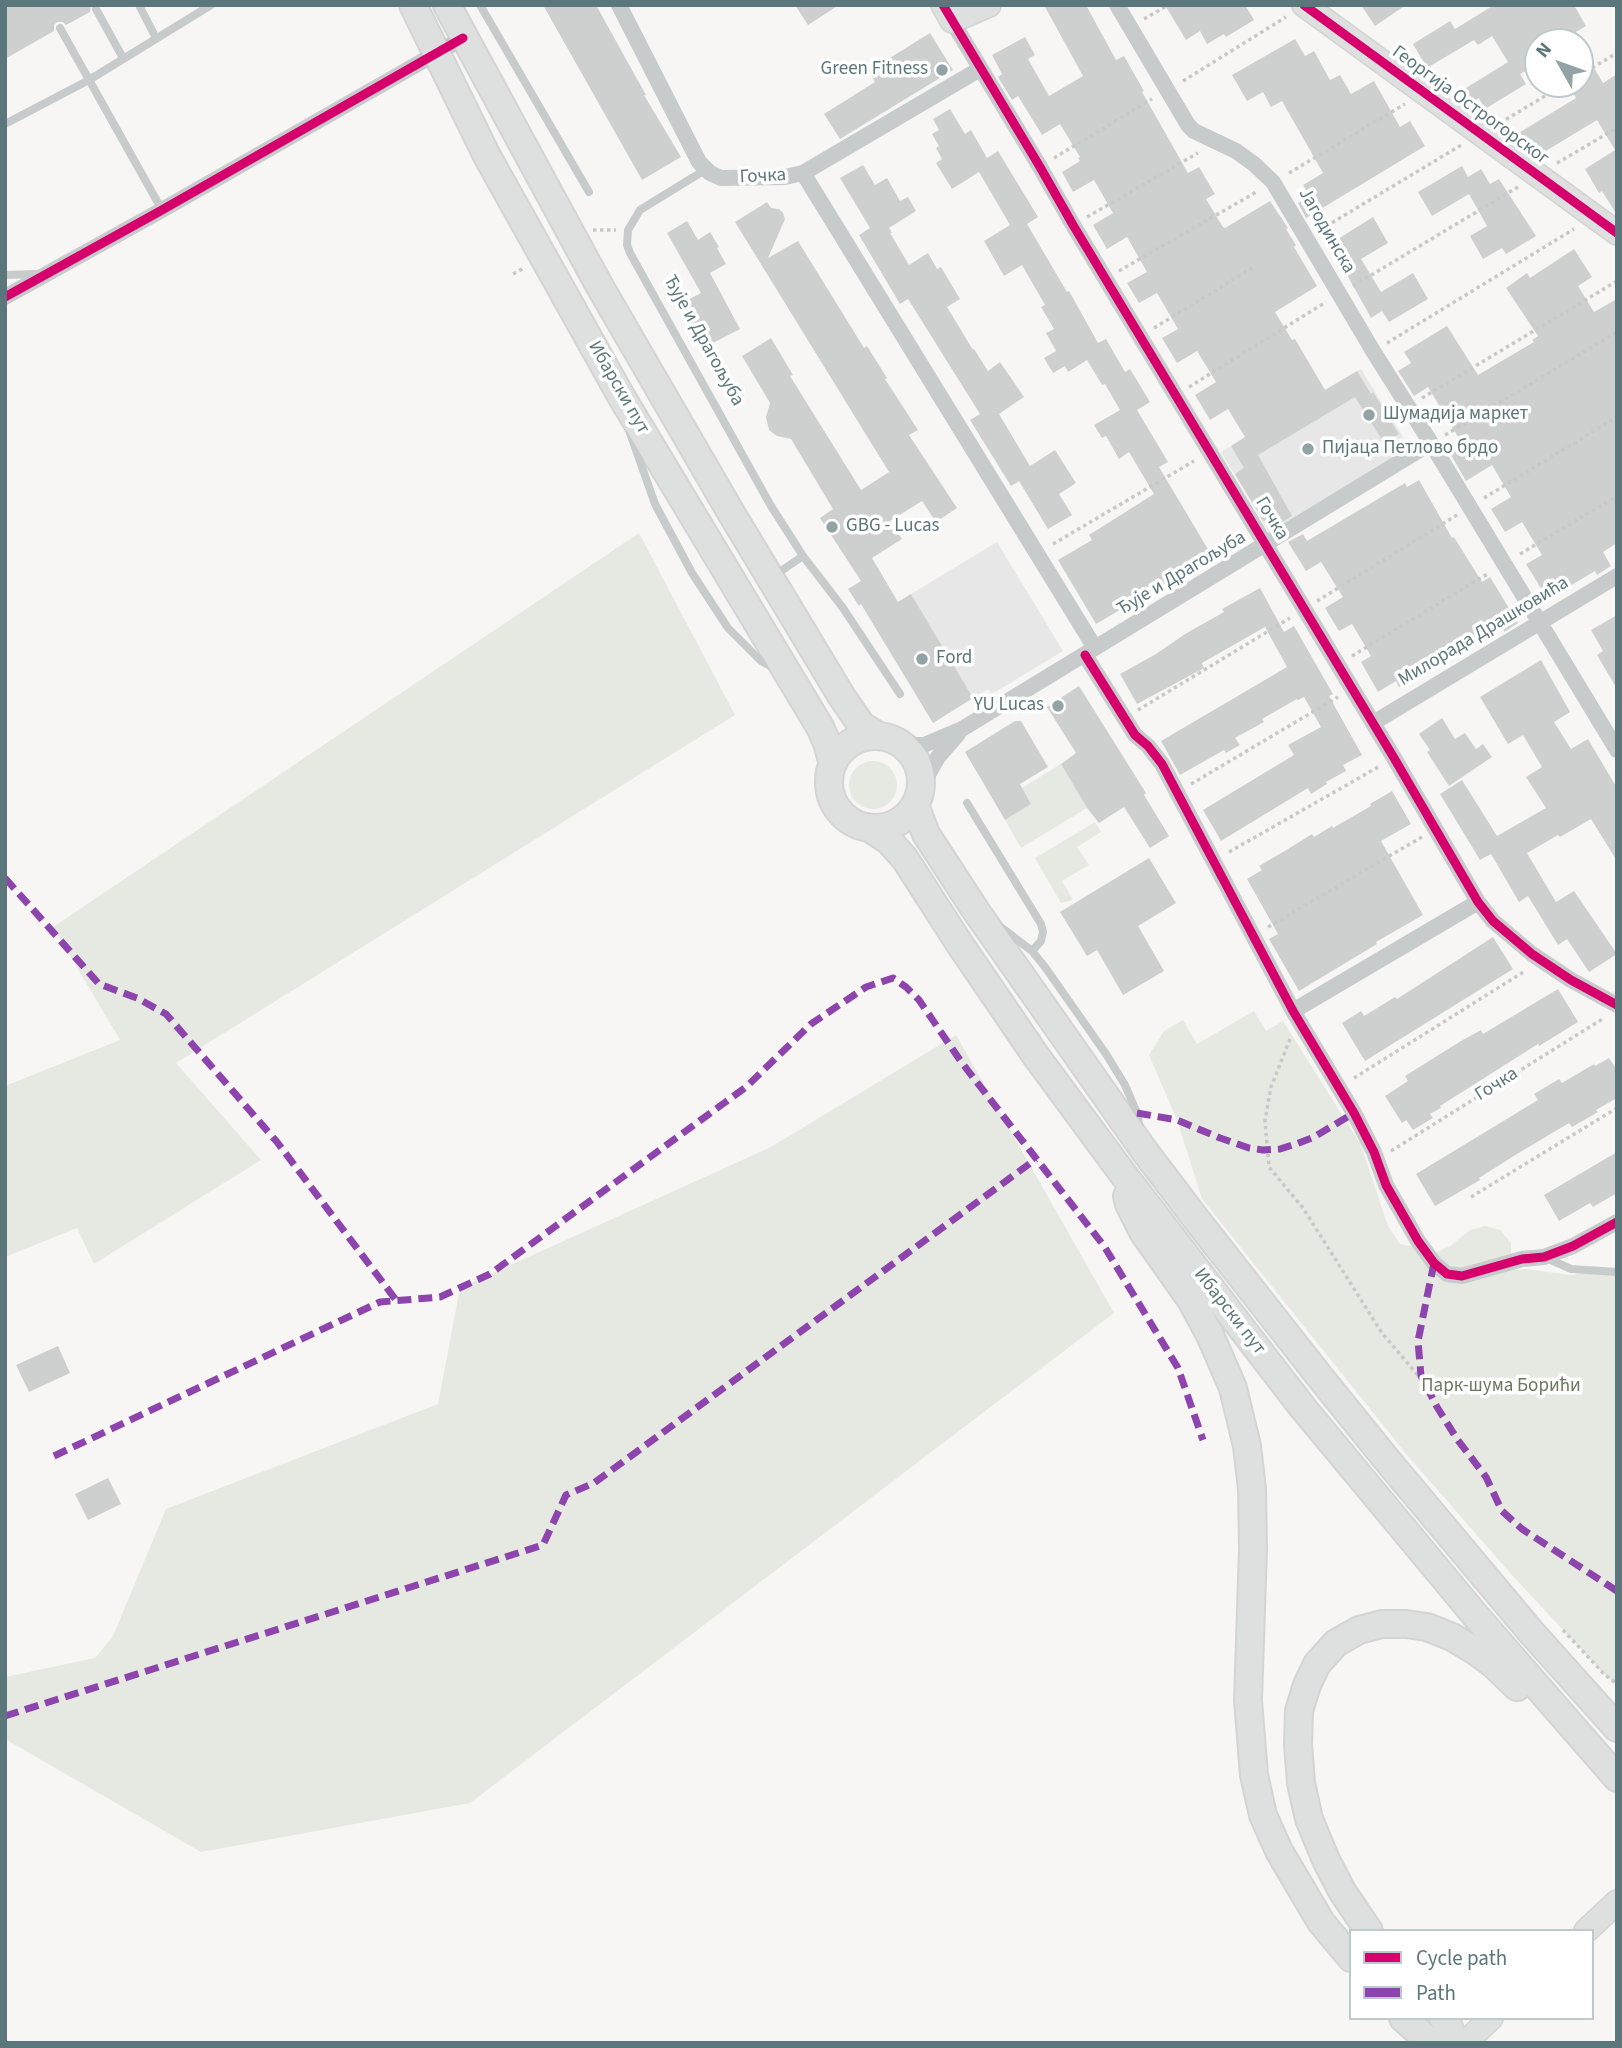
<!DOCTYPE html>
<meta charset="utf-8">
<style>
body{margin:0}
#map{position:relative;width:1622px;height:2048px;overflow:hidden;background:#f7f6f5;font-family:"Source Sans 3",sans-serif}
canvas{display:block}
.frame{position:absolute;inset:0;border:7px solid #5c777c;pointer-events:none}
.legend{position:absolute;left:1349px;top:1929px;width:245px;height:91px;box-sizing:border-box;background:#fff;border:2px solid #bec9cb;margin:0;padding:9px 12px;list-style:none;font-size:21px;color:#5c777c}
.legend li{display:flex;align-items:center;gap:14px;height:35px}
.legend b{width:35px;border:2px solid #bec9cb}
.north{position:absolute;left:1524px;top:28px;width:70px;height:70px;box-sizing:border-box;background:#fff;border:2px solid #bec9cb;border-radius:50%;rotate:310deg;font-size:19px;font-weight:700;line-height:28px;text-align:center;color:#5c777c}
.north::after{content:'';display:block;margin:auto;width:24px;height:32px;background:#92a3a6;clip-path:polygon(50% 0,100% 100%,50% 72%,0 100%)}
</style>
<div id="map">
<canvas width="1622" height="2048"></canvas>
<div class="frame"></div>
<ul class="legend">
<li><b style="height:9px;background:#d6006c"></b>Cycle path</li>
<li><b style="height:9px;background:#8e44ad"></b>Path</li>
</ul>
<div class="north">N</div>
</div>
<script>
const context = document.querySelector('canvas').getContext('2d');
context.lineJoin = 'round';
function paint(path, color) { context.fillStyle = color; context.fill(path, 'evenodd'); }
const poly = rows => new Path2D(rows.map(r => 'M' + r).join(''));
function trace(path, color, width, dash) { context.strokeStyle = color; context.lineWidth = width; context.lineCap = dash ? 'butt' : 'round'; context.setLineDash(dash || []); context.stroke(path); }
function label(font, color, halo, rows, align = 'center') {
  context.font = font + ' "Source Sans 3",sans-serif'; context.lineWidth = 7; context.setLineDash([]); context.textBaseline = 'middle'; context.strokeStyle = halo; context.fillStyle = color; for (const [text, x, y, turn = 0] of rows) {
    context.save(); context.translate(x, y); context.rotate((+turn || 0) * Math.PI / 180); context.textAlign = isNaN(turn) ? turn : align; if (halo) context.strokeText(text, 0, 0); context.fillText(text, 0, 0); context.restore();
  }
}
const built = poly([
 [1361,369,1403,437,1388,445,1395,457,1269,532,1221,452],
 [997,542,1063,651,992,694,988,689,933,723,870,619]
]);
const green = poly([
 [639,533,735,715,176,1063,261,1160,94,1264,77,1228,5,1257,5,1086,120,1040,53,927],
 '849 785a24 24 0 1 1 48 0a24 24 0 1 1-48 0Z',
 [1061,764,1087,808,1021,848,1005,820,1031,804,1022,788],
 [1095,822,1101,832,1077,847,1089,865,1062,881,1073,900,1061,903,1035,858],
 [1254,1011,1266,1031,1283,1021,1361,1145,1388,1226,1400,1244,1437,1252,1450,1246,1470,1230,1485,1226,1500,1230,1511,1243,1511,1254,1502,1271,1525,1269,1572,1275,1599,1271,1617,1272,1617,1685,1604,1674,1510,1573,1407,1455,1202,1199,1177,1120,1149,1055,1164,1031,1183,1020,1197,1044],
 [956,1035,1114,1313,470,1803,201,1852,5,1739,5,1677,95,1658,113,1636,166,1509,438,1404,460,1288,771,1147]
]);
const building = poly([
 [5,5,91,5,90,12,66,25,63,22,57,22,54,25,54,31,5,59],
 [543,5,596,5,646,95,644,95,681,157,642,180],
 [795,5,839,5,808,25],
 [1044,5,1086,5,1116,60,1124,56,1144,91,1142,92,1188,173,1199,167,1215,194,1206,199,1223,227,1225,228,1270,201,1288,228,1286,229,1296,245,1294,247,1317,286,1275,312,1292,340,1295,339,1325,390,1357,371,1371,394,1373,392,1399,434,1384,443,1355,397,1258,455,1292,516,1269,530,1235,474,1244,468,1231,446,1245,437,1228,409,1210,420,1195,395,1216,382,1197,351,1177,363,1162,338,1178,329,1157,293,1139,303,1127,283,1147,272,1127,237,1107,249,1093,225,1113,213,1094,180,1073,192,1062,172,1080,161,1078,158,1080,157,1060,124,1042,135,1018,96,1012,100,998,77,1002,74,992,55,1025,37,1035,55,1028,59,1049,96,1083,76],
 [1165,5,1245,5,1254,20,1226,37,1224,34,1207,44,1200,31,1186,40],
 [1361,5,1406,5,1375,26],
 [1494,5,1574,5,1586,26,1574,33,1579,42,1538,42,1538,64,1520,74,1526,84,1485,109,1479,98,1466,106,1458,93,1508,62,1492,36,1478,45,1474,40,1427,68,1413,44,1450,21,1455,29],
 [930,33,953,70,840,139,824,114,875,82,869,71],
 [1295,39,1305,56,1314,51,1330,80,1340,75,1351,94,1374,81,1400,127,1410,121,1425,146,1306,218,1298,203,1310,196,1303,185,1323,173,1282,101,1271,107,1263,92,1247,101,1232,75],
 [1580,44,1603,83,1617,74,1617,215,1602,191,1599,193,1585,169,1615,150,1597,120,1536,157,1526,150,1517,134,1576,98,1573,92,1580,88],
 [950,109,965,134,971,130,987,158,998,151,1038,217,1027,224,1067,292,1069,291,1098,343,1106,339,1125,372,1130,369,1150,402,1137,410,1168,462,1159,467,1212,556,1096,624,1058,560,1092,540,1089,535,1154,494,1129,452,1119,459,1106,436,1102,438,1094,425,1120,410,1105,384,1102,385,1087,360,1068,372,1065,366,1053,373,1044,358,1056,351,1046,333,1054,329,1041,307,1045,305,1022,265,1004,276,984,241,1010,225,979,172,952,189,936,163,942,159,936,148,939,146,932,134,939,130,933,119],
 [863,165,875,185,887,178,900,201,908,197,916,211,889,228,892,233,890,233,909,265,928,253,937,269,941,267,960,299,947,307,973,350,974,349,988,371,1000,362,1024,397,999,414,1030,466,1055,450,1076,483,1059,494,1072,515,1048,529,1019,481,1011,486,970,420,980,414,908,299,900,304,859,235,870,228,840,178],
 [1462,166,1468,177,1481,169,1490,184,1499,179,1536,236,1506,254,1502,248,1483,259,1470,236,1487,226,1469,194,1432,216,1418,192],
 [767,202,771,208,779,209,783,213,785,219,768,258,798,241,864,348,867,346,887,378,885,379,918,430,909,435,957,508,936,522,922,501,890,521,902,539,872,558,898,602,911,594,973,698,933,723,861,604,859,606,848,589,861,581,820,518,833,509,791,439,777,436,769,430,766,417,770,403,742,356,771,338,793,375,790,376,861,490,889,472,735,222],
 [1373,217,1388,243,1361,259,1381,292,1413,273,1428,299,1389,322,1382,311,1371,318,1330,244],
 [687,221,698,240,710,232,719,247,717,248,726,264,710,273,740,329,705,347,682,303,701,293,667,233],
 [1574,249,1592,277,1578,286,1594,312,1617,299,1617,543,1603,552,1611,566,1597,575,1595,571,1565,589,1560,580,1542,590,1526,564,1542,555,1522,522,1505,532,1491,509,1511,497,1492,465,1466,481,1447,448,1460,440,1428,387,1414,396,1398,371,1411,363,1404,352,1447,326,1478,375,1534,342,1532,340,1538,336,1506,288,1527,273,1530,278],
 [1419,480,1452,538,1454,537,1482,582,1490,577,1518,623,1504,632,1503,628,1399,687,1396,681,1378,692,1361,662,1371,656,1352,624,1339,631,1325,608,1343,597,1321,562,1306,571,1288,542,1303,534,1307,541,1405,483,1407,487],
 [1260,588,1284,632,1294,626,1333,694,1329,696,1362,755,1343,765,1346,771,1326,782,1327,784,1311,794,1308,788,1221,841,1203,810,1294,755,1288,745,1321,727,1304,697,1298,700,1297,699,1262,719,1264,722,1235,738,1240,745,1226,753,1224,750,1180,775,1161,741,1287,667,1265,627,1202,663,1204,668,1137,704,1120,674,1156,654,1185,634,1224,612,1222,609],
 [1617,615,1617,689,1597,655,1603,651,1591,630],
 [1541,660,1570,712,1554,722,1571,749,1588,739,1617,788,1617,861,1591,819,1560,837,1558,835,1527,853,1556,902,1574,891,1617,954,1589,972,1567,939,1558,945,1528,896,1519,902,1491,854,1480,860,1440,794,1462,780,1497,836,1546,808,1526,777,1542,767,1523,735,1508,744,1480,697],
 [1079,686,1146,793,1144,795,1169,836,1150,848,1124,807,1099,823,1087,808,1061,764,1076,753,1047,707],
 [1442,718,1455,739,1465,733,1476,749,1483,744,1492,757,1449,786,1427,752,1430,750,1419,734],
 [1015,721,1021,721,1048,767,1020,784,1031,804,1005,820,965,752],
 [1392,791,1411,824,1381,841,1423,915,1376,942,1377,944,1299,991,1269,939,1278,934,1247,879,1262,870,1259,866,1288,849,1312,834,1314,837,1332,826,1333,828,1371,806,1370,804],
 [1149,858,1176,903,1138,926,1164,971,1123,995,1097,950,1087,956,1060,912],
 [1493,937,1513,969,1365,1061,1342,1023,1361,1011,1364,1016,1395,997,1397,999],
 [1558,989,1578,1022,1539,1046,1538,1044,1440,1106,1441,1108,1430,1114,1433,1118,1413,1130,1406,1120,1402,1123,1385,1096,1408,1081,1405,1076,1461,1041,1481,1030,1483,1034],
 [1609,1058,1617,1070,1617,1098,1596,1110,1598,1112,1572,1127,1569,1123,1517,1154,1479,1178,1480,1180,1435,1206,1416,1174,1538,1100,1534,1094,1559,1079,1562,1083,1594,1064,1595,1066],
 [1617,1152,1617,1193,1593,1207,1590,1203,1559,1221,1544,1195],
 [58,1346,70,1373,29,1392,16,1365],
 [108,1478,121,1504,88,1520,75,1494]
]);
const path = poly([
 [1144,19,1168,5],
 [1580,75,1617,53],
 [1183,81,1286,17],
 [1500,123,1565,84],
 [1054,158,1152,99],
 [1557,163,1617,128],
 [1289,173,1405,104],
 [1087,217,1198,153],
 [593,230,616,230],
 [1320,230,1463,144],
 [1119,271,1258,191],
 [513,274,524,268],
 [1353,286,1518,187],
 [1154,328,1254,267],
 [1387,343,1574,229],
 [1189,387,1326,302],
 [1422,398,1617,281],
 [1445,435,1617,332],
 [1484,498,1617,417],
 [1053,544,1194,461],
 [1520,554,1617,496],
 [1317,601,1457,515],
 [1352,656,1489,573],
 [1138,710,1290,618],
 [1191,784,1338,697],
 [1229,852,1380,766],
 [1268,927,1422,837],
 [1290,1039,1271,1087,1265,1121,1269,1167,1303,1208,1382,1333,1427,1386],
 [1354,1078,1525,971],
 [1391,1151,1604,1018],
 [1471,1197,1617,1108],
 [1563,1630,1604,1674,1617,1684]
]);
const lane = poly([
 [139,5,156,38],
 [480,5,589,192],
 [96,9,123,58],
 [60,28,162,210],
 [5,124,89,80,211,5],
 [705,170,640,210,628,230,627,245,630,253,747,463,771,506,803,556],
 [5,275,37,274],
 [630,433,655,504,692,573,728,628,761,661,774,668],
 [775,575,803,556,843,608,900,694],
 [967,803,1041,924,1043,932,1041,941,1032,951],
 [998,925,1032,951,1045,967,1106,1054,1125,1085,1137,1113,1140,1129],
 [1544,1257,1571,1269,1617,1272]
]);
const street = poly([
 [619,5,699,162,710,173,721,178,785,177,803,173,980,69],
 [1117,5,1188,125,1194,131,1236,151,1254,164,1273,182,1373,351,1431,443,1617,750],
 [952,21,1040,167,1073,225,1394,758,1478,902,1493,921,1532,954,1571,980,1617,1005],
 [803,173,1095,648],
 [5,297,162,210,463,38],
 [1085,655,1135,735,1148,746,1162,764,1293,1011,1354,1113,1374,1152,1386,1185,1418,1241,1434,1263,1447,1274,1462,1276,1522,1259,1544,1257,1573,1246,1617,1222],
 [1373,723,1617,576],
 [895,740,911,745,924,745,962,729,1431,443],
 [921,787,938,757,958,734],
 [1293,1011,1478,902]
]);
const secondary = poly([
 [943,5,952,21,989,5],
 [1304,5,1617,233],
 [1586,1931,1617,1902],
 [1465,2043,1491,2018]
]);
const primary = poly([
 [413,5,487,156,621,396,820,727,827,743,833,764],
 [447,5,599,285,730,511,842,697,862,726,879,736],
 '829 782a46 46 0 1 1 92 0a46 46 0 1 1-92 0Z',
 [915,805,926,834,976,911,1143,1149,1196,1219,1320,1377,1387,1460,1531,1632,1617,1728],
 [868,827,889,841,905,859,959,943,1036,1056,1123,1174,1303,1408,1475,1615,1617,1778],
 [1127,1196,1129,1204,1143,1232,1191,1300,1210,1335,1233,1388,1247,1446,1252,1489,1253,1549,1248,1700,1254,1775,1263,1815,1279,1851,1321,1922,1351,1958],
 [1369,1931,1342,1891,1326,1860,1309,1819,1301,1783,1298,1744,1299,1711,1307,1685,1317,1664,1336,1643,1359,1630,1382,1624,1406,1624,1427,1627,1452,1637,1474,1650,1493,1664,1517,1687],
 [1403,2018,1431,2043],
 [1443,2018,1449,2027,1453,2043]
]);
const quiet = poly([
 [5,878,99,984,137,998,166,1014,277,1142,396,1300],
 [1137,1113,1177,1120,1220,1138,1249,1148,1263,1150,1280,1149,1296,1144,1314,1137,1354,1113],
 [1434,1263,1418,1341,1421,1376,1437,1407,1457,1439,1486,1477,1502,1511,1522,1529,1617,1591],
 [54,1456,380,1302,440,1297,490,1274,746,1087,811,1024,866,987,893,978,906,987,919,1000,962,1063,1104,1246,1178,1368,1203,1440],
 [5,1716,543,1545,566,1495,594,1483,1036,1159]
]);
const cycleway = poly([
 [943,5,1040,167,1073,225,1394,758,1478,902,1493,921,1532,954,1571,980,1617,1005],
 [1304,5,1617,233],
 [5,297,162,210,463,38],
 [1085,655,1135,735,1148,746,1162,764,1293,1011,1354,1113,1374,1152,1386,1185,1418,1241,1434,1263,1447,1274,1462,1276,1522,1259,1544,1257,1573,1246,1617,1222]
]);
const markers = [
 [942,70,7,"#92a3a6"],
 [1369,415,7,"#92a3a6"],
 [1308,449,7,"#92a3a6"],
 [832,527,7,"#92a3a6"],
 [922,659,7,"#92a3a6"],
 [1058,706,7,"#92a3a6"]
];
const poiNames = [
 ["Green Fitness",928,70,"right"],
 ["Шумадија маркет",1383,415],
 ["Пијаца Петлово брдо",1322,449],
 ["GBG - Lucas",846,527],
 ["Ford",936,659],
 ["YU Lucas",1044,706,"right"]
];
const streetNames = [
 ["Георгија Острогорског",1470,106,36],
 ["Гочка",763,177,-3],
 ["Јагодинска",1326,231,60],
 ["Ђује и Драгољуба",703,341,61],
 ["Ибарски пут",618,388,60],
 ["Гочка",1271,519,59],
 ["Ђује и Драгољуба",1182,574,-31],
 ["Милорада Драшковића",1484,632,-31],
 ["Гочка",1497,1085,-32],
 ["Ибарски пут",1229,1312,52]
];
const parkNames = [
 ["Парк-шума Борићи",1501,1387]
];
paint(built, '#e6e7e6');
paint(green, '#e6e8e2');
paint(building, '#ced0d0');
trace(secondary, '#d2d3d3', 26);
trace(primary, '#d3d4d3', 30);
trace(path, '#c7c9c9', 3.5, [3.5, 3.5]);
trace(lane, '#c8cbcb', 8);
trace(street, '#c8cbcb', 16);
trace(secondary, '#dedfdf', 23);
trace(primary, '#dedfdf', 26);
trace(quiet, '#8e44ad', 7, [14, 7]);
trace(cycleway, '#d6006c', 9);
for (const [x, y, r, color] of markers) { const dot = new Path2D(); dot.arc(x, y, r, 0, 2 * Math.PI); context.fillStyle = color; context.fill(dot); trace(dot, '#fff', 2.5); }
label('19px', '#5c777c', '#fff', poiNames, 'left');
label('19px', '#5c777c', '#fff', streetNames);
label('19px', '#6b795f', '#fff', parkNames);
</script>
